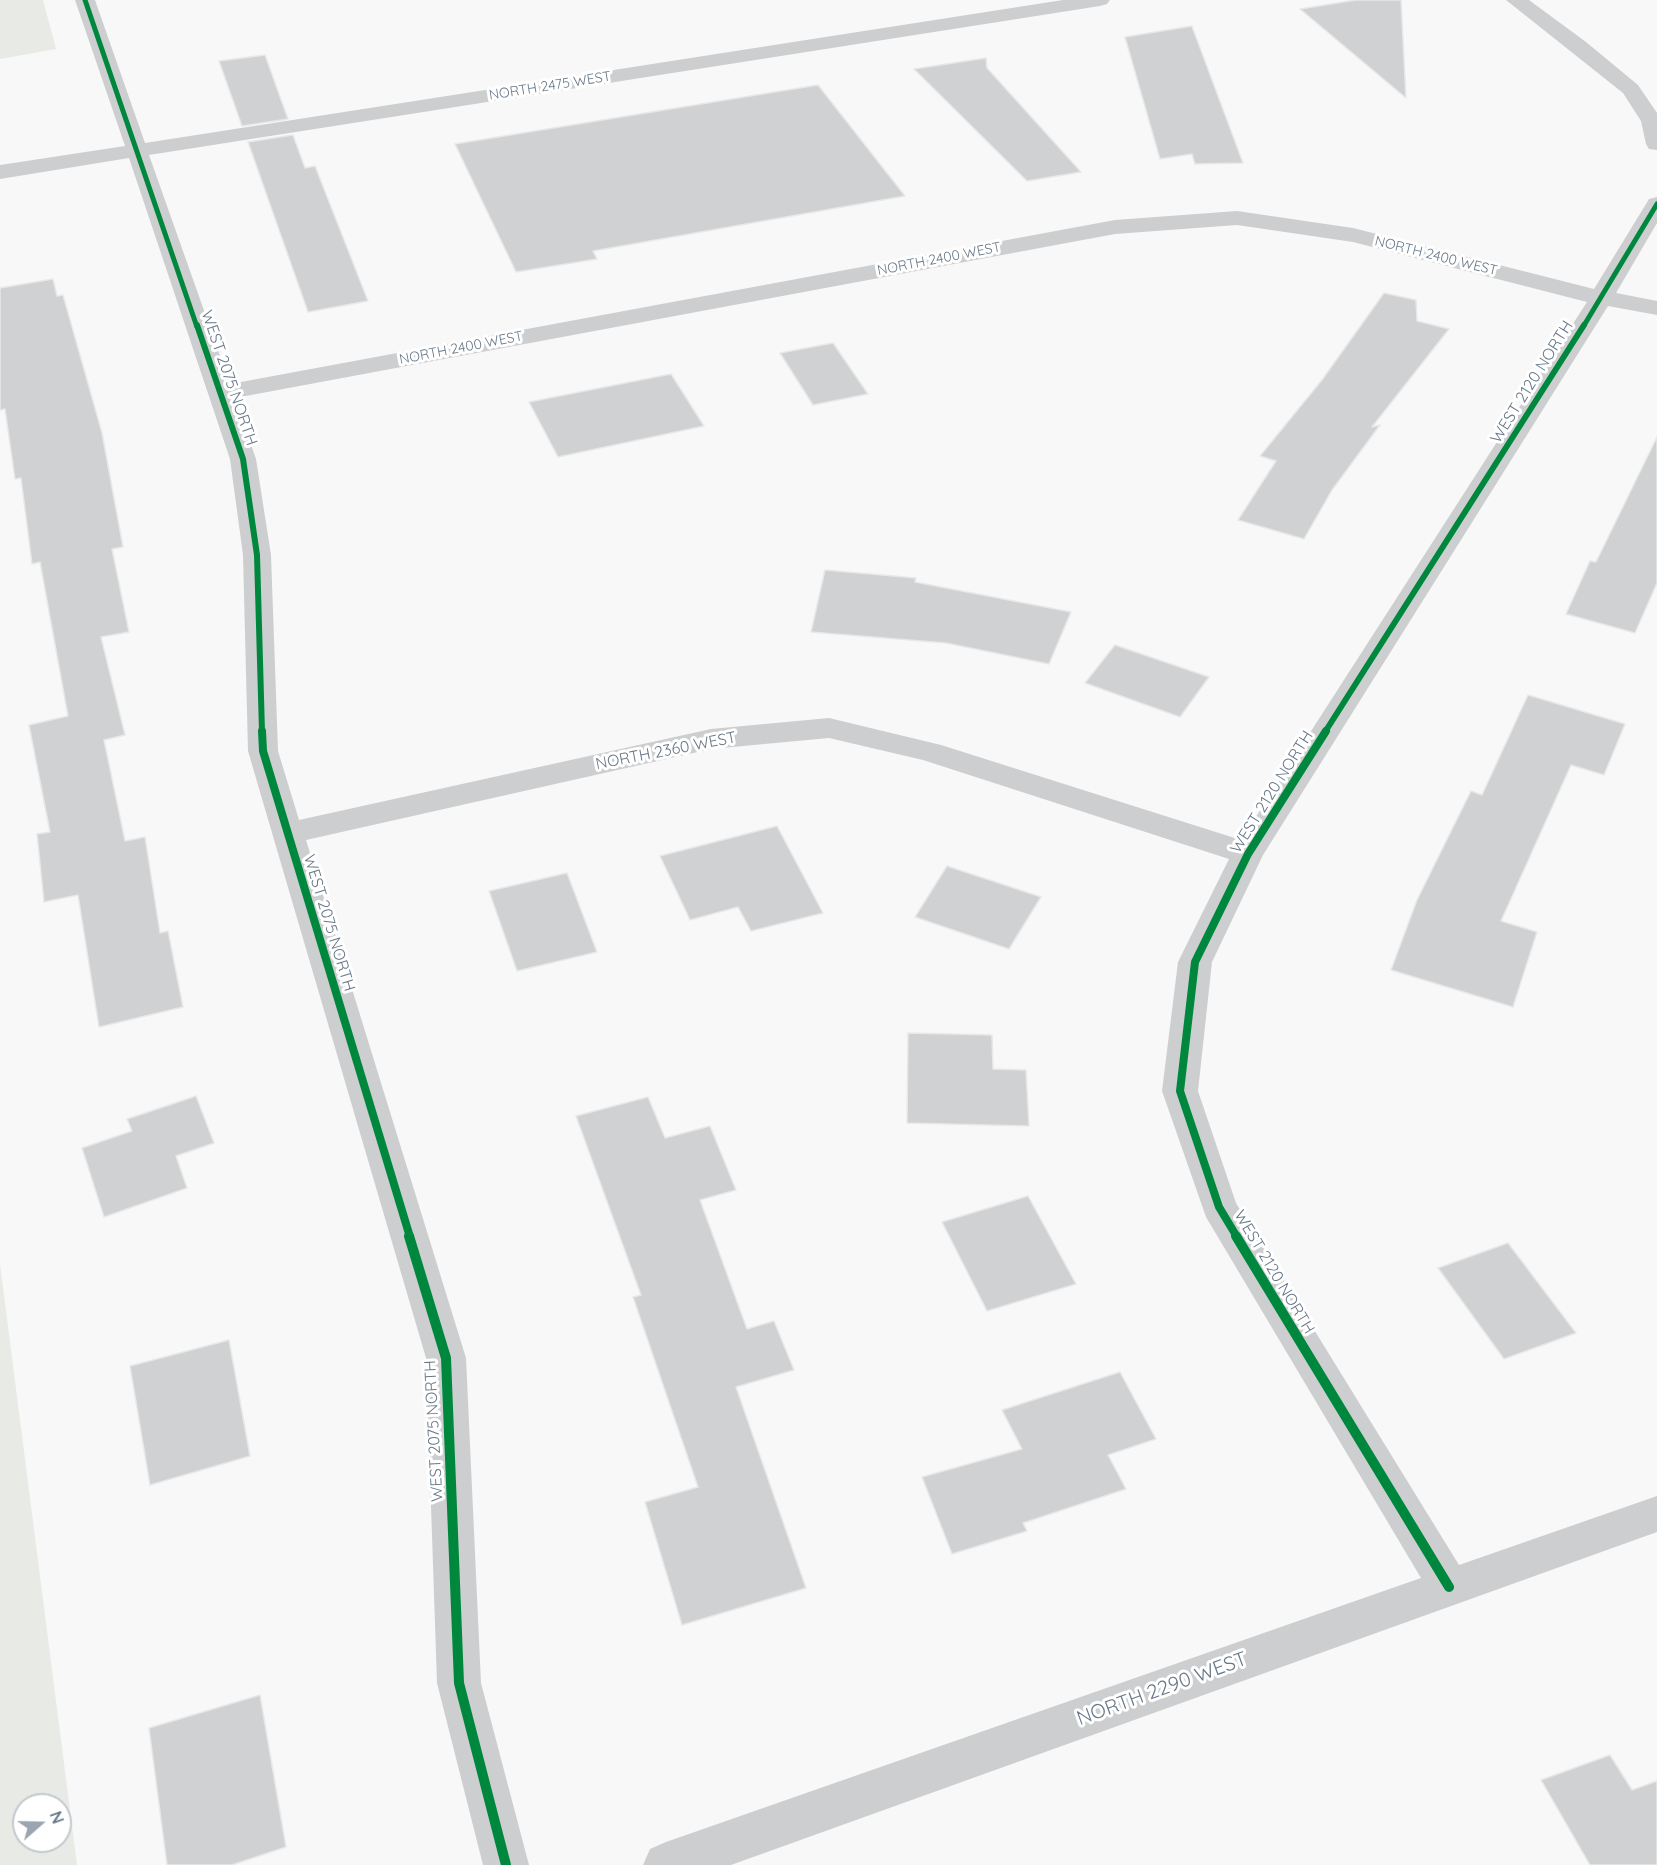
<!DOCTYPE html>
<style>
body{margin:0}
#map{position:relative;width:1657px;height:1865px;overflow:hidden;background:#f8f8f8;font-family:Quicksand,sans-serif}
canvas{display:block}
.north{position:absolute;left:12px;top:1793px;width:60px;height:60px;box-sizing:border-box;background:#fff;border:2px solid #c3c9cf;border-radius:50%;rotate:70deg;font-size:16px;font-weight:700;line-height:24px;text-align:center;color:#687888}
.north::after{content:'';display:block;margin:auto;width:21px;height:27px;background:#9aa5af;clip-path:polygon(50% 0,100% 100%,50% 72%,0 100%)}
</style>
<div id="map">
<canvas width="1657" height="1865"></canvas>
<div class="north">N</div>
</div>
<script>
const context = document.querySelector('canvas').getContext('2d');
context.lineJoin = 'round';
function paint(path, color) { context.fillStyle = color; context.fill(path, 'evenodd'); }
const poly = rows => new Path2D(rows.map(r => 'M' + r).join(''));
function trace(path, color, width, dash) { context.strokeStyle = color; context.lineWidth = width; context.lineCap = dash ? 'butt' : 'round'; context.setLineDash(dash || []); context.stroke(path); }
function label(font, color, halo, rows, align = 'center') {
  context.font = font + ' Quicksand,sans-serif'; context.lineWidth = 6; context.setLineDash([]); context.textBaseline = 'middle'; context.strokeStyle = halo; context.fillStyle = color; for (const [text, x, y, turn = 0] of rows) {
    context.save(); context.translate(x, y); context.rotate((+turn || 0) * Math.PI / 180); context.textAlign = isNaN(turn) ? turn : align; if (halo) context.strokeText(text, 0, 0); context.fillText(text, 0, 0); context.restore();
  }
}
const green = poly([
 [0,0,43,0,56,49,0,59],
 [0,1264,77,1865,0,1865],
 [24,1805,60,1805,60,1841,24,1841]
]);
const building = poly([
 [1356,0,1401,0,1406,98,1300,9,1356,0],
 [1192,26,1193,29,1243,163,1195,164,1192,154,1160,159,1125,37,1192,26],
 [265,55,288,119,242,126,219,61,265,55],
 [986,58,987,68,1081,172,1027,181,914,69,986,58],
 [818,85,905,196,593,251,597,259,516,272,455,144,818,85],
 [293,135,305,168,315,166,368,301,308,312,248,142,293,135],
 [53,279,57,296,63,295,102,433,123,547,112,549,129,632,101,637,125,735,104,740,125,841,145,837,160,933,168,931,183,1007,99,1027,78,895,44,902,37,834,50,832,29,725,68,716,40,562,32,564,21,478,15,479,5,409,0,410,0,288,53,279],
 [1384,293,1416,300,1417,321,1449,329,1372,427,1380,425,1332,490,1304,539,1238,520,1276,461,1260,456,1322,380,1384,293],
 [833,343,868,394,813,405,780,353,833,343],
 [671,374,704,426,558,457,529,402,671,374],
 [1657,437,1657,583,1635,633,1566,614,1590,561,1596,562,1657,437],
 [825,570,916,578,915,582,1071,612,1049,664,946,643,811,632,825,570],
 [1115,645,1209,677,1180,717,1085,683,1115,645],
 [1528,695,1625,724,1604,775,1571,765,1501,921,1537,932,1513,1007,1391,970,1417,900,1471,791,1482,795,1528,695],
 [777,826,823,913,751,931,738,907,690,920,660,856,777,826],
 [947,866,1041,897,1009,949,915,917,947,866],
 [567,873,597,952,517,971,489,891,567,873],
 [908,1033,992,1035,993,1069,1026,1070,1029,1126,907,1123,908,1033],
 [196,1096,214,1143,176,1156,187,1188,104,1217,82,1148,132,1131,127,1119,196,1096],
 [648,1097,665,1138,710,1126,736,1190,700,1200,747,1329,774,1321,794,1370,736,1387,806,1588,682,1625,645,1502,698,1487,633,1297,641,1295,576,1116,648,1097],
 [1028,1196,1076,1284,987,1311,942,1222,1028,1196],
 [1508,1243,1576,1333,1504,1359,1438,1268,1508,1243],
 [229,1340,250,1456,150,1485,130,1366,229,1340],
 [1120,1372,1156,1439,1108,1455,1126,1489,1023,1523,1027,1531,952,1554,922,1477,1022,1449,1002,1410,1120,1372],
 [260,1695,286,1847,232,1865,167,1865,149,1728,260,1695],
 [1610,1755,1632,1790,1657,1781,1657,1865,1590,1865,1541,1780,1610,1755]
]);
const minor = poly([
 [75,0,95,0,145,143,1063,0,1110,0,1107,4,1100,6,149,155,230,384,1115,220,1237,211,1353,228,1594,289,1646,204,1649,199,1657,197,1657,223,1616,293,1657,301,1657,315,1608,306,1263,855,1212,962,1198,1091,1236,1203,1459,1565,1657,1496,1657,1532,731,1865,643,1865,650,1849,666,1842,1421,1578,1206,1217,1162,1091,1178,962,1229,859,923,760,829,738,711,749,306,840,466,1358,481,1683,529,1865,483,1865,437,1683,426,1358,248,751,243,555,230,459,129,158,0,179,0,165,125,146,75,0],
 [1237,225,1353,242,1587,302,1241,840,941,745,829,718,711,729,299,820,278,751,271,555,256,459,235,398,1115,234,1237,225],
 [1506,0,1529,0,1586,42,1638,85,1657,113,1657,150,1649,149,1646,144,1641,121,1623,93,1506,0]
]);
const cyclewayFar3 = poly([
 [85,0,197,327],
 [1583,327,1657,204]
]);
const cyclewayFar2 = poly([
 [197,325,243,459,257,555,262,732],
 [1325,732,1584,325]
]);
const cyclewayFar1 = poly([
 [262,731,263,751,410,1237],
 [1237,1237,1219,1207,1180,1091,1195,962,1248,854,1326,731]
]);
const cycleway = poly([
 [409,1236,446,1358,459,1683,506,1865],
 [1236,1236,1449,1587]
]);
const farStreetnames = [
 ["NORTH 2475 WEST",550,86,-9],
 ["NORTH 2400 WEST",1436,256,14],
 ["NORTH 2400 WEST",939,259,-11],
 ["NORTH 2400 WEST",461,348,-11]
];
const streetNames = [
 ["WEST 2075 NORTH",229,378,71],
 ["WEST 2120 NORTH",1532,382,-58],
 ["NORTH 2360 WEST",666,751,-11],
 ["WEST 2120 NORTH",1272,792,-58],
 ["WEST 2075 NORTH",329,923,73],
 ["WEST 2120 NORTH",1274,1272,59],
 ["WEST 2075 NORTH",434,1431,-93]
];
const nearStreetnames = [
 ["NORTH 2290 WEST",1162,1689,-20]
];
paint(green, '#e7eae5');
paint(building, '#cfd1d2');
trace(building, '#e8e8e8', 1.5);
paint(minor, '#cdcecf');
trace(cyclewayFar3, '#00873e', 5);
trace(cyclewayFar2, '#00873e', 6);
trace(cyclewayFar1, '#00873e', 8);
trace(cycleway, '#00873e', 10);
label('14px', '#687888', '#fff', farStreetnames);
label('16px', '#687888', '#fff', streetNames);
label('20px', '#687888', '#fff', nearStreetnames);
</script>
